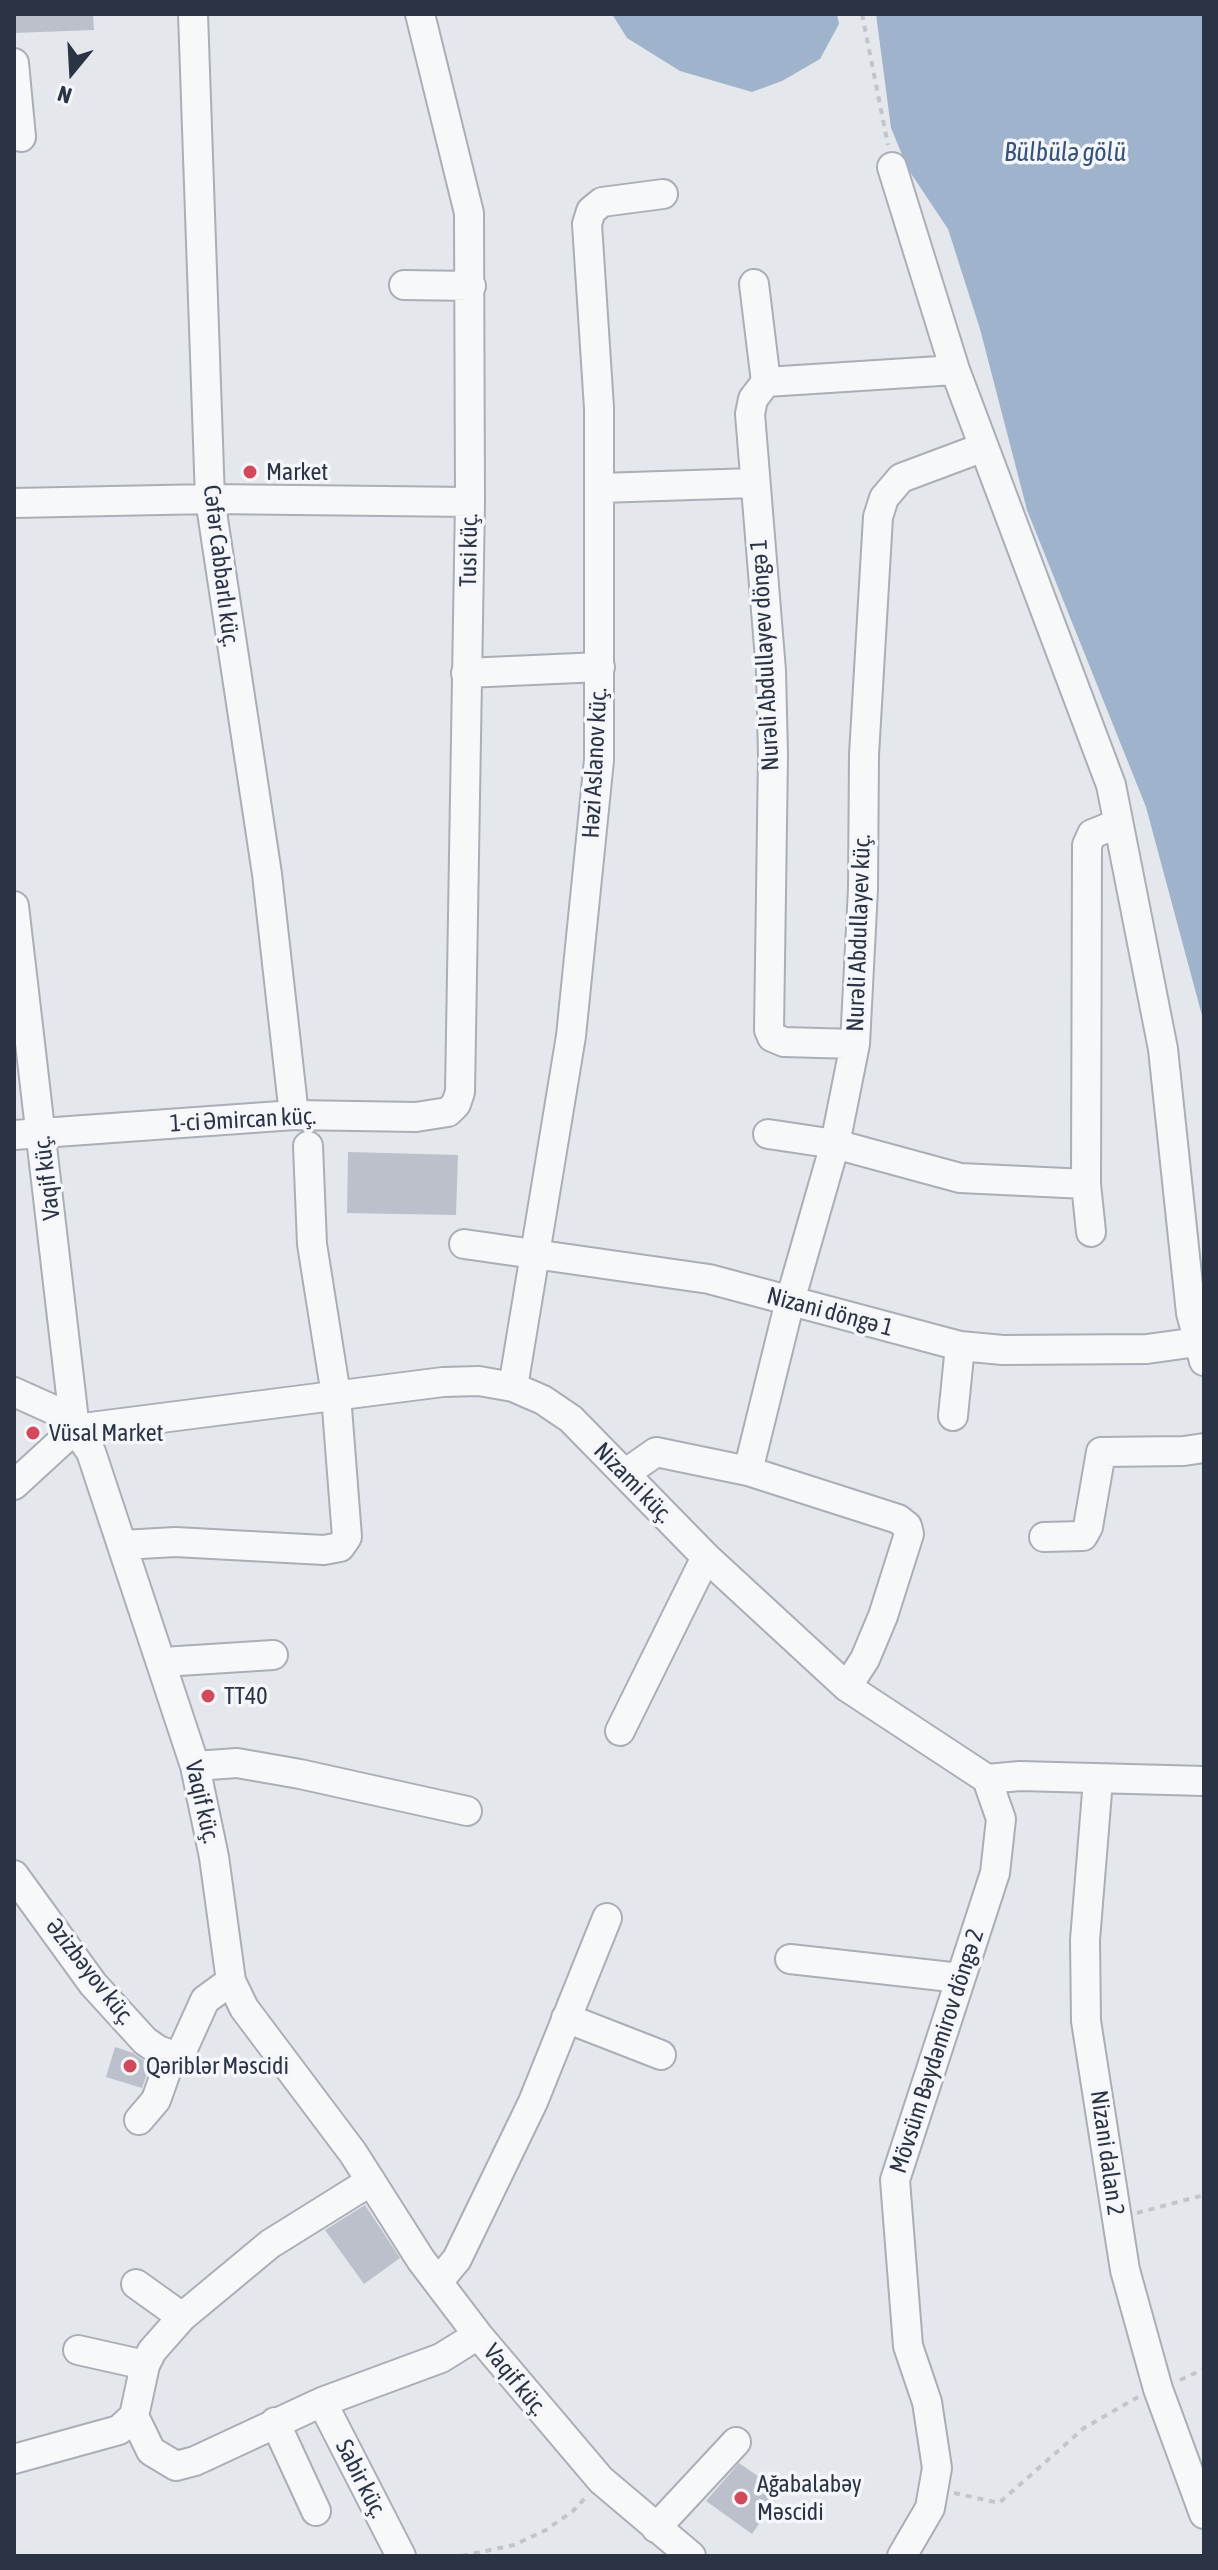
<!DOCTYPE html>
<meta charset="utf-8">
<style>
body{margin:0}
#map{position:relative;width:1218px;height:2570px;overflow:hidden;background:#e4e7ec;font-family:"Asap Condensed",sans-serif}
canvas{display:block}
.frame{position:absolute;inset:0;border:16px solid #2b3445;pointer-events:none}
.north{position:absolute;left:32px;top:32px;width:80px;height:80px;-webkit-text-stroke:6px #f4f6f9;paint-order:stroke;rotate:198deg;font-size:22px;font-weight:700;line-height:32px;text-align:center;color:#2b3445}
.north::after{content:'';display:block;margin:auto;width:28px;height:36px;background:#2b3445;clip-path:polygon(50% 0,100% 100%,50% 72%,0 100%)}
</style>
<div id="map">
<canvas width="1218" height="2570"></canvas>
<div class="frame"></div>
<div class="north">N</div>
</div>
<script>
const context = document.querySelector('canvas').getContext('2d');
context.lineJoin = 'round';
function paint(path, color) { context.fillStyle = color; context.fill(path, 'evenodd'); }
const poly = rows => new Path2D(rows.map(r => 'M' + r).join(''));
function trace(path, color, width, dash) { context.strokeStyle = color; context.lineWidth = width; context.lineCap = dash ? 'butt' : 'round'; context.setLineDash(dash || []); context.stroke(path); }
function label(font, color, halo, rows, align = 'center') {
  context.font = font + ' "Asap Condensed",sans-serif'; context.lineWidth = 7; context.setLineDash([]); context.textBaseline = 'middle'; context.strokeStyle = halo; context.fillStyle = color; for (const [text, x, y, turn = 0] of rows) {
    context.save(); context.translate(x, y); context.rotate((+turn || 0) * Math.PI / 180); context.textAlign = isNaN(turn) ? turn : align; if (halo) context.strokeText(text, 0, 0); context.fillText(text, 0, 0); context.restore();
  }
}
const water = poly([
 [612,14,837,14,839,24,820,59,782,81,752,92,680,71,627,38],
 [876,14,1204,14,1204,1023,1146,807,1027,510,980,329,948,229,908,169,891,128]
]);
const building = poly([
 [14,14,93,14,94,30,14,33],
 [348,1152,458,1155,456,1215,347,1213],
 [115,2047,133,2053,150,2065,142,2088,106,2077],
 [365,2205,400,2258,364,2284,325,2230],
 [739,2463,781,2492,752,2534,706,2501]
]);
const path = poly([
 [862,14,888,145],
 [1137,2213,1204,2195],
 [1180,2380,1204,2369],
 [954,2493,999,2503,1084,2428,1138,2397],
 [462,2556,514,2545,546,2530,573,2511,586,2497]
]);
const minor = poly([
 [193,14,210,499,267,874,294,1115],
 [14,63,21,137],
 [892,167,955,370,1111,785,1163,1049,1191,1313,1204,1361],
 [754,284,766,382],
 [404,285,471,286],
 [600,488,754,483],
 [14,503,210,499,470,502],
 [466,673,600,667],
 [14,906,75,1429],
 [855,1044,784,1042,772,1037,769,1030,773,755,771,671,750,414,753,399,766,382,955,370],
 [768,1134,835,1144,960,1178,1086,1184],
 [14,1135,294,1115,416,1117,448,1112,456,1104,460,1092,470,502,469,213,420,14],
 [1091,1232,1086,1184,1087,845,1092,834,1117,824],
 [464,1244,709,1279,960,1346,1003,1350,1147,1349,1197,1342],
 [513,1387,571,1036,599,760,599,408,587,224,591,211,602,202,663,194],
 [14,1392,54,1410,75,1429,91,1452,195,1766,214,1857,231,1981,244,2008,353,2153,421,2260,478,2335,601,2480,691,2556],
 [953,1416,960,1346],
 [748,1471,790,1301,835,1144,855,1044,863,889,864,755,878,517,884,498,901,478,984,447],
 [626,1473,656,1452,748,1471,898,1519,907,1526,909,1534,883,1616,865,1659,847,1687],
 [14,1485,75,1429,443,1382,479,1381,513,1387,543,1400,571,1419,706,1557,847,1687,987,1779,1020,1776,1204,1781],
 [1044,1537,1083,1536,1088,1527,1101,1452,1184,1451,1204,1448],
 [123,1545,175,1542,324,1550,340,1547,347,1537,336,1395,312,1244,308,1146],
 [163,1662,273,1655],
 [620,1731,706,1557],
 [195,1766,237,1763,300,1774,467,1811],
 [1098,1780,1085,1940,1086,2021,1125,2270,1158,2389,1204,2514],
 [14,1875,93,1984,145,2041,158,2050,172,2055,181,2053,205,2000,231,1981],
 [790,1959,960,1978],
 [566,2018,661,2055],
 [139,2120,156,2100,172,2055],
 [438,2282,457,2259,533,2102,607,1918],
 [136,2284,182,2317],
 [78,2350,145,2365],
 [322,2402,401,2556],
 [134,2416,151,2451,176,2466,195,2461,322,2402,441,2358,478,2335],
 [275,2422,316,2511],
 [14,2459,119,2430,134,2416,145,2365,152,2351,182,2317,270,2244,371,2181],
 [656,2528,736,2442],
 [902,2556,930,2508,937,2468,927,2402,908,2346,895,2180,995,1873,1001,1819,987,1779]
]);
const markers = [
 [250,472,8,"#d1495b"],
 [33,1433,8,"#d1495b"],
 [208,1696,8,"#d1495b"],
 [130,2066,8,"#d1495b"],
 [741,2498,8,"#d1495b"]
];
const poiNames = [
 ["Market",266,472],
 ["Vüsal Market",49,1433],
 ["TT40",224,1696],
 ["Qəriblər Məscidi",146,2066],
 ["Ağabalabəy",757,2484],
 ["Məscidi",757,2512]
];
const streetNames = [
 ["Tusi küç.",469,550,-89],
 ["Cəfər Cabbarlı küç.",221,566,83],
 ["Nurəli Abdullayev döngə 1",765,655,-93],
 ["Həzi Aslanov küç.",595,763,-87],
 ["Nurəli Abdullayev küç.",859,933,-88],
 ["1-ci Əmircan küç.",243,1120,-3],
 ["Vaqif küç.",47,1178,-97],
 ["Nizani döngə 1",830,1312,15],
 ["Nizami küç.",633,1483,46],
 ["Vaqif küç.",202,1802,77],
 ["Əzizbəyov küç.",90,1972,52],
 ["Mövsüm Bəydəmirov döngə 2",937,2051,-72],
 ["Nizani dalan 2",1107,2153,82],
 ["Vaqif küç.",515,2380,51],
 ["Sabir küç.",361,2479,63]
];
const waterNames = [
 ["Bülbülə gölü",1065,153]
];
paint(water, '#9fb4cc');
paint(building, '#bbc0ca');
trace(minor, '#a9aeb7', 32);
trace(path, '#c2c5cb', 4, [6, 6]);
trace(minor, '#f7f8fa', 28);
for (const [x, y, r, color] of markers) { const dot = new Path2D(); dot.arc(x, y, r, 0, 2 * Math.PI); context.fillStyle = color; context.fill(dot); trace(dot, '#f4f6f9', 3); }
label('24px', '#2b3445', '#f4f6f9', poiNames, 'left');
label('24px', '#2b3445', '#f4f6f9', streetNames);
label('italic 26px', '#34527a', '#f4f6f9', waterNames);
</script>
